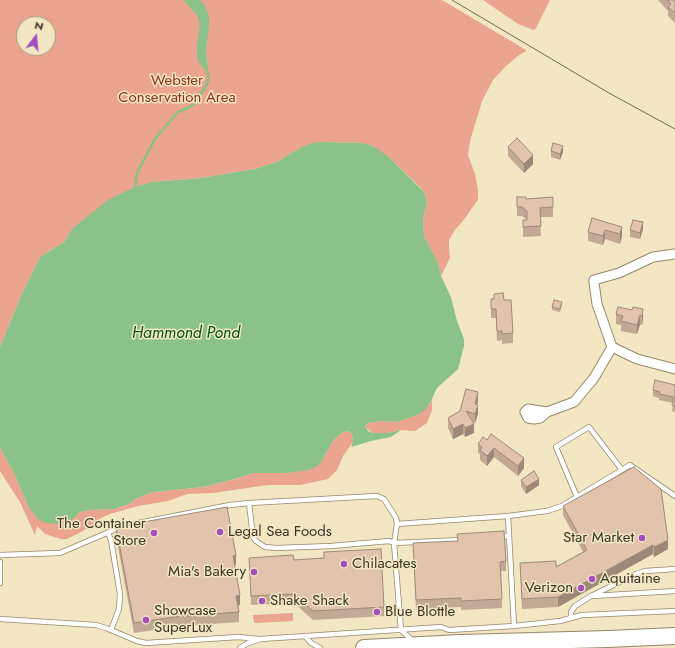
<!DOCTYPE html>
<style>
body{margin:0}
#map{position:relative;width:675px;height:648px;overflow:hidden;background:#f2e6c3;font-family:Jost,sans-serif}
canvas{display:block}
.north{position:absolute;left:16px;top:16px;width:40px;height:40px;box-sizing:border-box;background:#f2e6c3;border:1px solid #a9a085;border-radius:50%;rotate:16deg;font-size:11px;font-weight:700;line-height:16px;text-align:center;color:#3b3628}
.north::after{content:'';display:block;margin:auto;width:14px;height:18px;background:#a34fbe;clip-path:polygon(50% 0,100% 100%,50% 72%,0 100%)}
</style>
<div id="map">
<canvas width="675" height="648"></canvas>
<div class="north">N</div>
</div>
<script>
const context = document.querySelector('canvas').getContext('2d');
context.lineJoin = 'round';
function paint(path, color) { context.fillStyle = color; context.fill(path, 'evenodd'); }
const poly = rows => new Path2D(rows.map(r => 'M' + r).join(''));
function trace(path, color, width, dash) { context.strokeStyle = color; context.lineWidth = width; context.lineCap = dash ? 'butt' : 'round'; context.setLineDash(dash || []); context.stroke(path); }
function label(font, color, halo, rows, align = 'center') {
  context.font = font + ' Jost,sans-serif'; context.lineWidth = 3; context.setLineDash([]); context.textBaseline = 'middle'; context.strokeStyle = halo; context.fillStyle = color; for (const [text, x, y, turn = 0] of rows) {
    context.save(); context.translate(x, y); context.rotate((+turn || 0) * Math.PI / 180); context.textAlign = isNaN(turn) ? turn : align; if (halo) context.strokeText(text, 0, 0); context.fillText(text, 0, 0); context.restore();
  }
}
const green = poly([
 [0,0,442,0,526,50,525,52,519,55,505,67,493,80,482,101,470,141,468,155,475,174,478,190,478,200,462,222,455,230,449,240,449,249,450,258,441,276,438,263,424,236,423,220,427,202,424,192,420,187,391,159,361,143,323,142,300,148,277,162,255,169,201,178,152,182,91,214,69,234,64,242,40,257,21,296,0,347],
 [24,24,48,24,48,48,24,48],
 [483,0,550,0,536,28,534,30,518,24],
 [432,399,432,410,427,423,415,431,401,430,388,433,373,433,366,428,365,426,368,423,380,421,397,422,417,415,430,404],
 [348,431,352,434,353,442,343,456,337,470,328,479,300,485,268,485,213,493,187,494,168,501,138,506,110,514,101,518,83,531,67,539,61,539,45,534,37,526,35,535,20,502,0,471,0,448,14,473,29,508,74,518,80,512,90,510,115,509,129,504,137,498,153,492,203,487,235,479,253,473,286,473,321,462,333,441,339,435,344,432],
 [293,613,293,621,254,623,253,615]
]);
const water = poly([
 [183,0,200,0,205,5,209,17,209,25,206,52,209,76,197,59,197,46,200,23,197,15],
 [323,142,361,143,370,145,378,149,391,159,424,192,427,202,423,220,424,236,438,263,441,276,451,297,457,321,464,339,464,346,458,369,437,388,430,403,425,410,417,415,397,422,380,421,368,423,365,426,366,428,368,431,373,433,388,433,401,430,391,437,371,441,351,447,353,442,352,434,348,431,344,432,339,435,333,441,321,462,316,467,309,470,286,473,253,473,235,479,203,487,153,492,137,498,129,504,115,509,90,510,80,512,74,518,66,522,55,524,43,522,38,519,29,508,14,473,0,448,0,347,21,296,40,257,64,242,73,228,108,200,135,187,152,182,201,178,255,169,277,162,300,148,312,143]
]);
const stream = poly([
 [135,187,137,173,155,139,178,112,192,106,196,102,206,86,208,81,208,73]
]);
const lane = poly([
 [577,497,556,447,589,427,622,470],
 [249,503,253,537,256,541,265,547,276,548,331,546,389,541,394,543,462,540],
 [508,516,514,626],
 [397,524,508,516,547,511,562,506,630,465,675,496],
 [108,533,111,540,120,594,119,609,111,630],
 [499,537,509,536],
 [0,555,60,553,123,526,230,505,249,503,377,496,384,499,396,518,397,524,394,543,401,630,413,641],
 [0,562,0,583],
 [593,596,675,591],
 [571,617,571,612,575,606,591,596,636,574,645,571,675,569],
 [0,619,96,625,106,628,137,641,146,643,238,637,259,639],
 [305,636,311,643,320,648],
 [240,648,248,643,261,639,441,627,449,630,514,626,560,621,582,615,675,611]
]);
const street = poly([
 [675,254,653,257,619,273,594,280,594,283,597,304,612,347,637,359,675,369],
 [547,412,528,409,525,412,528,418,534,419,540,418,547,412,574,402,594,378,612,347]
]);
const highway = poly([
 [364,648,460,643,608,639,675,636]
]);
const tram = poly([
 [452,0,609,93,675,129]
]);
const wall = poly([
 [658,0,675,0,675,23,668,16,668,11],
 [508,147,533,164,524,173,508,156],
 [551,151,563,152,560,160,551,157],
 [517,197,526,199,553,197,553,217,540,217,541,236,523,237,523,220,527,220,522,216,517,216],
 [622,227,622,236,620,244,605,239,603,245,588,241,588,232],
 [643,229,640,239,630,237,630,230],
 [494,294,504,300,513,333,513,343,502,344,502,340,497,341,496,318,491,318,491,299,494,299],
 [562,305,560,312,552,310,552,307],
 [643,309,643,319,642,325,640,325,637,334,621,331,621,325,616,324,616,314,632,310],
 [675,385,675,412,672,411,673,403,659,400,659,398,653,396,653,390],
 [478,401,477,405,478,414,475,423,473,422,474,433,465,437,463,434,453,439,448,428,448,418],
 [483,437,524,468,518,476,494,457,487,466,480,460,480,454,478,453,478,444],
 [521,480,539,485,526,494,521,486],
 [563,506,668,549,654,557,653,554,558,607,522,609,520,563,556,567,583,552,563,515],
 [116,527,236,565,234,565,240,605,238,605,239,612,239,622,174,627,134,633,116,536],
 [413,543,506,561,506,571,501,571,502,608,461,610,461,607,416,609],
 [324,552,384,607,384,616,313,620,294,603,251,605,249,558,294,560,324,558]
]);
const shadedWall = poly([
 [563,146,563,152,560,160,560,154],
 [533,155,533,164,524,173,524,164],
 [643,222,643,229,640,239,640,233],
 [622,227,622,236,620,244,620,234],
 [605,230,605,239,603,245,603,236],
 [643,309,643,319,642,325,642,316],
 [640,315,640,325,637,334,637,325],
 [478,392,478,401,475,413,475,404],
 [478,405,478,414,475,423,475,414],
 [463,424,463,434,453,439,453,429],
 [474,424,474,433,465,437,465,428],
 [494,448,494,457,487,466,487,456],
 [524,458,524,468,518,476,518,466],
 [539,479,539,485,526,494,526,487],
 [668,540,668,549,654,557,654,547],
 [653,545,653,554,558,607,558,597],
 [236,555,236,565,233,565,233,556],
 [240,595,240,605,236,606,236,596]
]);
const building = poly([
 [667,0,675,0,675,13,668,7,671,4,667,0],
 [517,138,533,155,524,164,508,147,517,138],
 [553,143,563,146,560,154,551,151,553,143],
 [517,197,526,197,526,199,553,197,553,207,540,208,541,226,523,227,523,220,527,220,527,211,522,207,517,207,517,197],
 [592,218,622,227,620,234,605,230,603,236,588,232,592,218],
 [633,220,643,222,640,233,630,230,633,220],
 [503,293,504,300,511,300,513,333,502,334,502,331,497,331,496,309,491,309,491,299,494,299,494,294,503,293],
 [554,300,562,302,560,309,552,307,554,300],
 [618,307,632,310,633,307,643,309,642,316,640,315,637,325,621,321,623,316,616,314,618,307],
 [655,380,675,385,675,406,672,405,674,397,659,394,660,392,653,390,655,380],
 [466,389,478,392,475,404,478,405,475,414,466,411,474,424,465,428,463,424,453,429,448,418,460,411,466,389],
 [491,434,524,458,518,466,494,448,487,456,480,450,482,447,478,444,483,437,487,440,491,434],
 [634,467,661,489,668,540,654,547,653,545,558,597,522,599,520,563,556,561,556,567,587,550,563,506,634,467],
 [534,471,539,479,526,487,521,480,534,471],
 [227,507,236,555,233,556,240,595,236,596,239,612,174,617,134,623,116,527,227,507],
 [504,531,506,561,500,562,502,599,461,601,461,598,416,600,413,543,458,541,457,534,504,531],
 [381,549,384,607,313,611,294,594,251,596,249,558,293,555,294,560,324,558,324,552,381,549]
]);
const markers = [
 [220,532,4,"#a34fbe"],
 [154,533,4,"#a34fbe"],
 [642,538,4,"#a34fbe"],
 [344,564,4,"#a34fbe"],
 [254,572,4,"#a34fbe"],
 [592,579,4,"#a34fbe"],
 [581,588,4,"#a34fbe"],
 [262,601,4,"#a34fbe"],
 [377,612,4,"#a34fbe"],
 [146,620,4,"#a34fbe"]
];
const parkNames = [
 ["Webster",177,81],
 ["Conservation Area",177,98]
];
const poiNames = [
 ["The Container",146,524,"right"],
 ["Store",146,541,"right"],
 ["Legal Sea Foods",228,532],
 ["Star Market",634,538,"right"],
 ["Chilacates",352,564],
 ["Mia's Bakery",246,572,"right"],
 ["Aquitaine",600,579],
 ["Verizon",573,588,"right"],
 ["Shake Shack",270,601],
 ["Showcase",154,611],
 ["SuperLux",154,628],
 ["Blue Blottle",385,612]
];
const waterNames = [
 ["Hammond Pond",186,334]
];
paint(green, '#eaa48f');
paint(water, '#8ac28a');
trace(stream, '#8ac28a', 2.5);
trace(lane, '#948868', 6);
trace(street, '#948868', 11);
trace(highway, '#948868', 18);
trace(lane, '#fff', 4.5);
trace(street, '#fff', 9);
trace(highway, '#fff', 16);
trace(tram, '#6f6854', 1);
paint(wall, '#c2a993');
paint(shadedWall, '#9e8978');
paint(building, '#e1c4ab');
trace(building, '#9e8978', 1);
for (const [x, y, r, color] of markers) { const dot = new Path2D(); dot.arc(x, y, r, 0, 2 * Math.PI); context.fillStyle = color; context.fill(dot); trace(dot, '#f2e6c3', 1.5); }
label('15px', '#8d3317', '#f2e6c3', parkNames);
label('15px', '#3b3628', '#f2e6c3', poiNames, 'left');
label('italic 16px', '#00560d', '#f2e6c3', waterNames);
</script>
